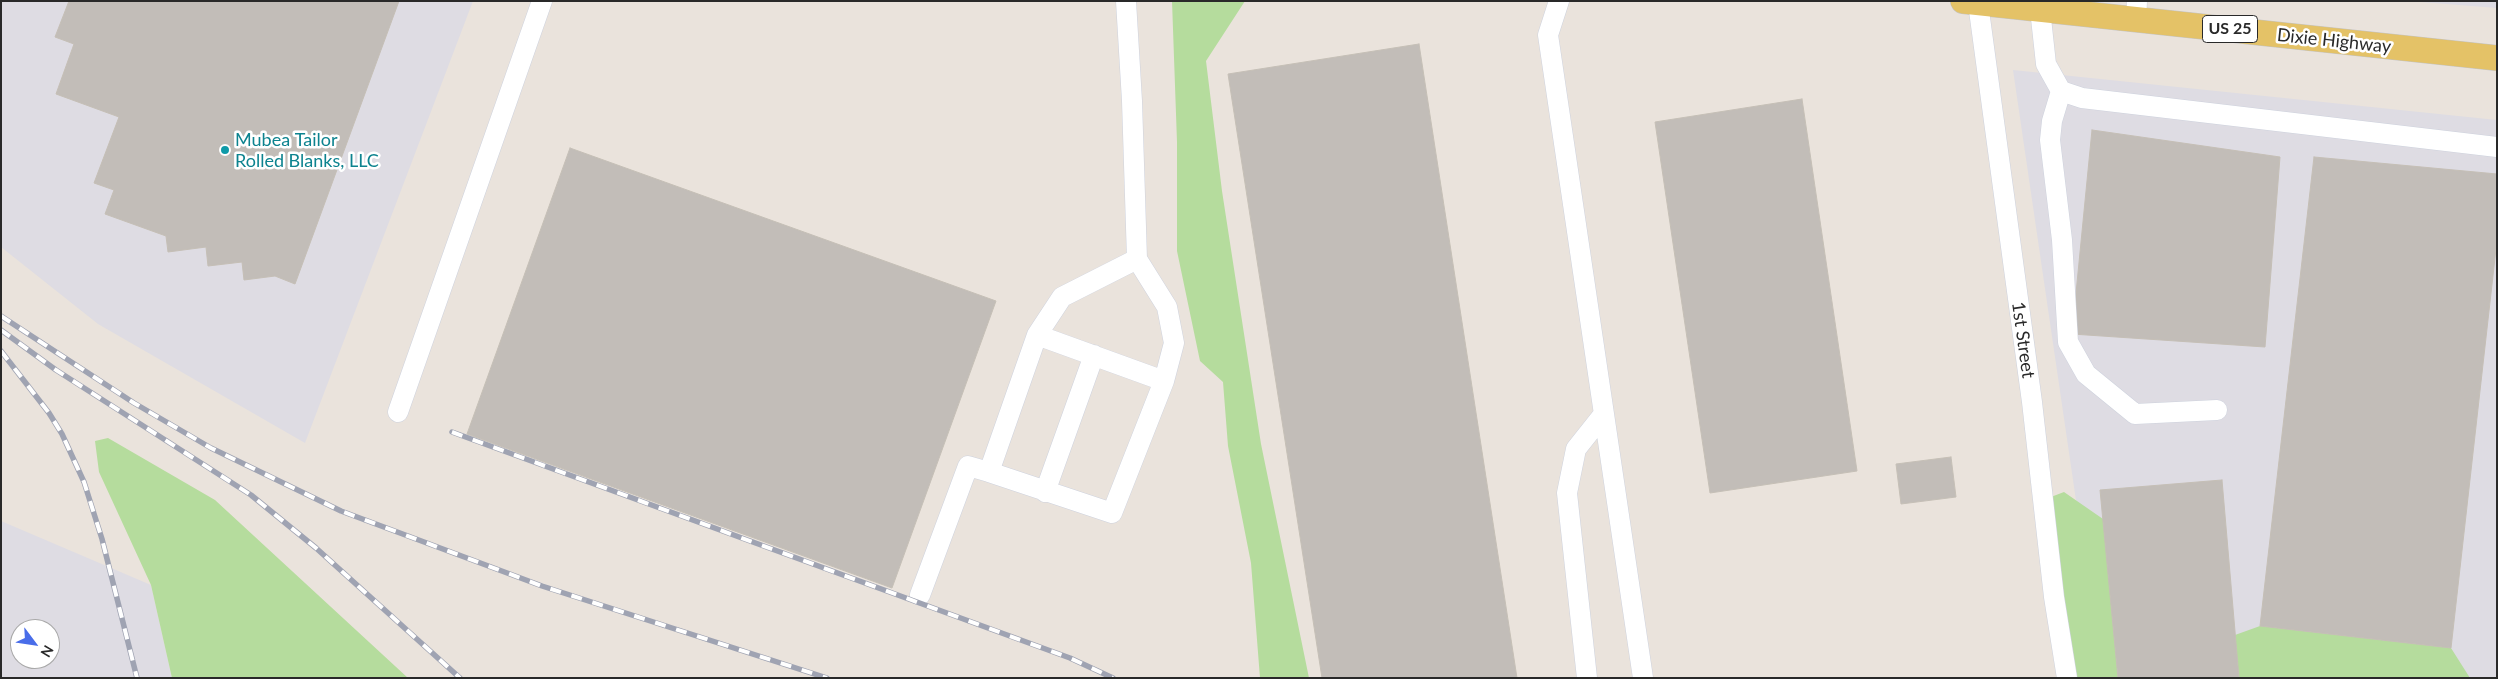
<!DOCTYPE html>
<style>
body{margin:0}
#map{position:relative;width:2498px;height:679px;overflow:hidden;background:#eae3dc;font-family:Lato,sans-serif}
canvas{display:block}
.frame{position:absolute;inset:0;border:2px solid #292929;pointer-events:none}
.north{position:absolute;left:10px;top:619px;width:50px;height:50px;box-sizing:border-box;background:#fff;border:1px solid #a9a9a9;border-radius:50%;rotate:121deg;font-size:14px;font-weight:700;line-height:20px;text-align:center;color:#292929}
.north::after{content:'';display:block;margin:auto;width:18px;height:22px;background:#496de9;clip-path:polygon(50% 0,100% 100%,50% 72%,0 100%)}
</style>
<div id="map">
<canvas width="2498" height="679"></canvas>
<div class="frame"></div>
<div class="north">N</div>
</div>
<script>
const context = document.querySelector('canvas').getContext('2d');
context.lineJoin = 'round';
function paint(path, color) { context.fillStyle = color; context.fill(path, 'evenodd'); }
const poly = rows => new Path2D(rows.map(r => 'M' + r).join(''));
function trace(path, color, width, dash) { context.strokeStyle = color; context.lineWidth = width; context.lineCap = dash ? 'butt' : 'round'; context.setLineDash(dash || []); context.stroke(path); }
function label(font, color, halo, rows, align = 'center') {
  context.font = font + ' Lato,sans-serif'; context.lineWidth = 5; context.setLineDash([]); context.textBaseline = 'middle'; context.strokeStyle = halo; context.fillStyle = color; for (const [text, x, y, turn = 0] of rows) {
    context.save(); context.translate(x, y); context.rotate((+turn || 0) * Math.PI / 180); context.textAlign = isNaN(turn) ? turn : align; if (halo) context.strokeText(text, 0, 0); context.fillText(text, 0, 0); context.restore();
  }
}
const industrial = poly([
 [1,1,473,1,305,443,98,324,1,247],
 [2408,1,2497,1,2497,8],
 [2013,70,2497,120,2497,678,2102,678],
 [1,521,151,585,172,678,1,678],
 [20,629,50,629,50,659,20,659]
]);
const green = poly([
 [1172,1,1245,1,1206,61,1222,191,1261,444,1309,678,1260,678,1251,563,1228,446,1223,382,1200,361,1177,251,1177,142],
 [108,438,215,500,408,678,172,678,151,585,99,472,95,441],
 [2064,492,2103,519,2118,678,2067,678,2043,500],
 [2260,626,2451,648,2470,678,2239,678,2235,635]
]);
const building = poly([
 [69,1,399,1,295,284,275,276,244,280,242,262,208,266,206,247,168,252,166,236,105,214,114,190,94,183,119,117,56,94,74,44,55,37,69,1],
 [1419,44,1517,678,1322,678,1228,74,1419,44],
 [1802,99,1857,471,1710,493,1655,122,1802,99],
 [2092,130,2280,157,2265,347,2072,334,2092,130],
 [570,148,996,301,892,588,467,434,570,148],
 [2314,157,2497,174,2497,240,2451,648,2260,626,2314,157],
 [1951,457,1956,497,1901,504,1896,464,1951,457],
 [2222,480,2239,678,2118,678,2100,490,2222,480]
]);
const minor = poly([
 [1126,1,1132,101,1137,259,1167,307,1174,343,1164,381,1112,513,989,472,1037,335,1062,297,1137,259],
 [1559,1,1548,35,1643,678],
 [1978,3,2032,402,2054,597,2067,678],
 [2040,9,2046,64,2061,91,2082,98,2497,147],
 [2136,20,2137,1],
 [2061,91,2052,121,2050,140,2062,240,2068,342,2086,374,2135,414,2217,410],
 [1037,335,1164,381],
 [398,412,542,1],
 [1045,492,1094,355],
 [920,595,968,466,989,472],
 [1587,678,1567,493,1576,449,1603,415]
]);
const major = poly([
 [1963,1,2497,58]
]);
const rail = poly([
 [1,316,134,403,211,448,341,511,542,586,827,678],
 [1,330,56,370,251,495,316,548,460,678],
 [1,351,49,413,62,434,84,482,102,539,137,678],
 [452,432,1070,658,1113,678]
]);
const markers = [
 [225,150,5,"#0f9aa8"]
];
const shields = [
 [2230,29,55]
];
const shieldNames = [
 ["US 25",2230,29]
];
const streetNames = [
 ["Dixie Highway",2334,41,6],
 ["1st Street",2023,340,82]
];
const cultureNames = [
 ["Mubea Tailor",235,140],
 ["Rolled Blanks, LLC",235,161]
];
paint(industrial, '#dedce3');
paint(green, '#b5dc9d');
paint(building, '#c2bdb8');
trace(building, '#c5bfb6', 1);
trace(minor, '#ced2dd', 21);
trace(major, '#c3c3c3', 26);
trace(minor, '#fff', 20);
trace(major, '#e4c267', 25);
trace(rail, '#9fa3b2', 5.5);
trace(rail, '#fff', 4, [11]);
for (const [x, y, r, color] of markers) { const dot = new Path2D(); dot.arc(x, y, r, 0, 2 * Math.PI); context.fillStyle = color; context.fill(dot); trace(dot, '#fff', 2); }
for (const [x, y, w] of shields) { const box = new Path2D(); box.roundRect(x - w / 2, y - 13.5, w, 27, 4); context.fillStyle = '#fff'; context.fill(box); trace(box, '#292929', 1); }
label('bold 16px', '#292929', null, shieldNames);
label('18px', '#292929', '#fff', streetNames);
label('18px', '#0d838f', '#fff', cultureNames, 'left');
</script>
